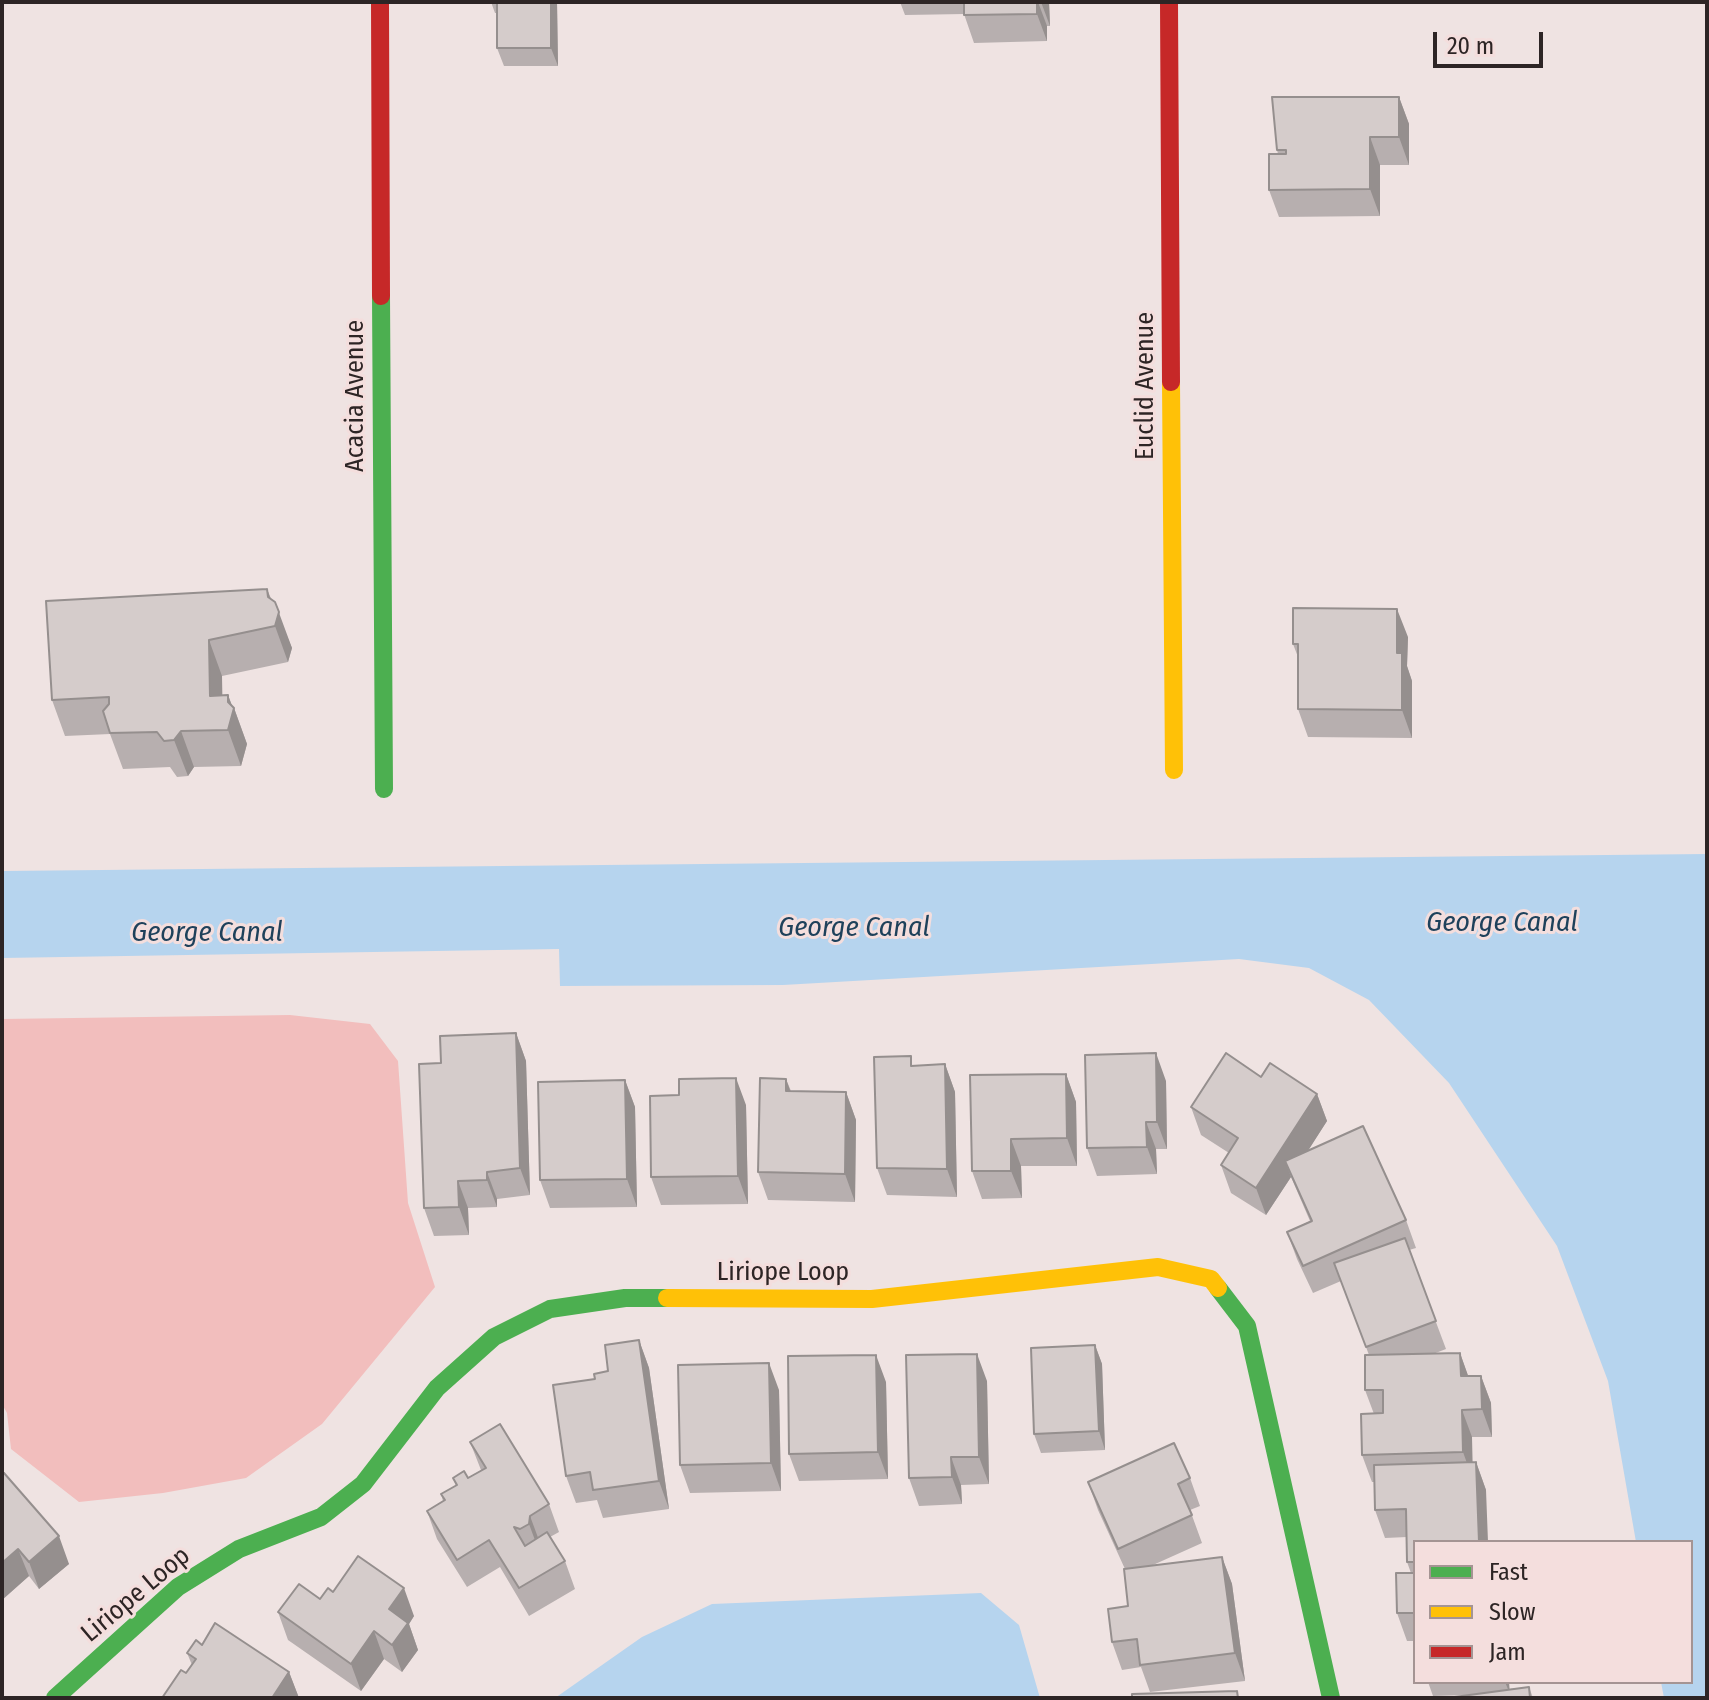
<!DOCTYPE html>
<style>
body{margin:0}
#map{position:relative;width:1709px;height:1700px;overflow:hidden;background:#efe3e2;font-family:"Fira Sans Condensed",sans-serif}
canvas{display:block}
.frame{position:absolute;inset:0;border:4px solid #2d2525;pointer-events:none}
.legend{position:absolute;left:1413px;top:1540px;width:280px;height:144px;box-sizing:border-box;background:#f4dedd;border:2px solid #a49493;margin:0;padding:10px 14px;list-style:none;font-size:24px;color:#2d2525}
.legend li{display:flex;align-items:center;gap:16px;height:40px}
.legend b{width:40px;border:2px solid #a49493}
.scale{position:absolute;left:1433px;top:32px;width:110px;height:36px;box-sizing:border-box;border:4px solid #2d2525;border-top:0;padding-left:10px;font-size:24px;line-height:28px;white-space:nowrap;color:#2d2525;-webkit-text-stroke:6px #f4dedd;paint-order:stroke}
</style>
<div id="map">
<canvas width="1709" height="1700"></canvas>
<div class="frame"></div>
<ul class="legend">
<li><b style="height:10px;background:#4caf50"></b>Fast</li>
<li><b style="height:10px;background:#ffc107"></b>Slow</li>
<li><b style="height:10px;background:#c62828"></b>Jam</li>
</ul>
<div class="scale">20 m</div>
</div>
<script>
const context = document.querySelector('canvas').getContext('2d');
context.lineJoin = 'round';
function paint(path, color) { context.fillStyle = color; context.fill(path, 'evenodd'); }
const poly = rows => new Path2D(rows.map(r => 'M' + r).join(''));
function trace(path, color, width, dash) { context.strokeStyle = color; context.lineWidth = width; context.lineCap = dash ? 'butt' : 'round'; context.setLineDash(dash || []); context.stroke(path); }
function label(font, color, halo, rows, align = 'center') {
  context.font = font + ' "Fira Sans Condensed",sans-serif'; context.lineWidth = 6; context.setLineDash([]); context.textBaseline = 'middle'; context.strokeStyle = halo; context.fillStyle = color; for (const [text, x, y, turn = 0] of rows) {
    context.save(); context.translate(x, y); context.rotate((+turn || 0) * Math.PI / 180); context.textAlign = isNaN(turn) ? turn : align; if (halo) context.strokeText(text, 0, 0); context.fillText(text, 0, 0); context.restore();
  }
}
const green = poly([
 [290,1015,370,1024,398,1061,408,1203,435,1287,322,1424,246,1478,163,1493,79,1502,11,1449,7,1413,2,1404,2,1019]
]);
const water = poly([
 [1707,854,1707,1698,1664,1698,1661,1682,1691,1682,1691,1542,1636,1542,1608,1381,1557,1246,1449,1083,1369,1000,1309,968,1239,959,783,985,560,986,559,949,2,958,2,871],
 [981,1593,1019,1625,1040,1698,555,1698,642,1637,712,1604]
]);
const fast = poly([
 [381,296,384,789],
 [1218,1288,1247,1326,1331,1698],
 [55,1698,178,1587,239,1549,321,1517,363,1484,437,1388,494,1337,550,1309,625,1298,667,1298]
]);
const slow = poly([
 [1171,382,1174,770],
 [667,1298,872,1299,1158,1267,1211,1279,1218,1288]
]);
const jam = poly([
 [380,2,381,296],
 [1169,2,1171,382]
]);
const wall = poly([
 [491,2,557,2,558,66,504,66,497,48,497,13,495,13],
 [900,2,1049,2,1050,26,1047,26,1047,41,974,43,964,14,905,15],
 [1399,97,1409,124,1409,165,1380,165,1380,216,1279,217,1269,190,1278,154,1277,150],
 [267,589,292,648,288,662,222,676,222,695,228,695,232,706,234,708,247,744,241,766,194,767,188,776,177,777,170,767,123,769,110,734,65,736,52,700],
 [1408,637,1407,666,1412,681,1412,738,1308,737,1298,709,1298,657,1293,644],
 [516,1033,526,1061,530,1195,497,1199,497,1207,468,1208,469,1235,434,1236,424,1208,441,1063],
 [945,1064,955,1092,957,1197,887,1195,877,1168,914,1066],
 [1066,1074,1076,1102,1077,1166,1021,1166,1022,1198,982,1199,972,1171],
 [1261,1077,1317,1094,1327,1121,1308,1150,1406,1220,1416,1248,1409,1250,1446,1349,1433,1354,1460,1353,1468,1376,1481,1376,1491,1403,1492,1437,1472,1437,1472,1462,1476,1462,1486,1490,1415,1542,1415,1641,1407,1641,1397,1613,1411,1573,1407,1562,1407,1537,1385,1538,1375,1510,1374,1482,1372,1482,1362,1455,1374,1414,1365,1390,1369,1355,1341,1281,1313,1293,1297,1259,1287,1232,1310,1221,1291,1177,1266,1215,1231,1193,1221,1165,1229,1153,1201,1135,1191,1107],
 [786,1079,791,1091,846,1092,856,1120,855,1202,768,1200,758,1172],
 [625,1080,635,1107,637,1207,550,1208,540,1180],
 [1166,1081,1167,1149,1156,1149,1157,1174,1097,1176,1087,1148],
 [746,1105,748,1204,661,1205,651,1177],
 [639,1340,649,1368,669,1509,603,1518,597,1500,576,1503,566,1476,595,1379,608,1371],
 [1095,1345,1102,1364,1105,1450,1041,1453,1034,1434],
 [987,1381,989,1484,961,1485,962,1504,919,1506,909,1478],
 [886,1382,888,1479,799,1481,789,1454],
 [779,1390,781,1491,690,1493,680,1465],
 [470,1442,549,1504,559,1532,550,1537,565,1561,575,1589,529,1616,500,1567,467,1587,437,1539,427,1511,443,1501,441,1494,456,1486,453,1478,468,1478,481,1470],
 [2,1475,69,1564,39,1589,29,1576,2,1600],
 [1190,1478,1200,1506,1190,1510,1202,1543,1153,1565,1222,1557,1232,1584,1245,1681,1150,1692,1141,1667,1122,1670,1112,1642,1128,1606,1125,1569,1098,1510,1088,1482],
 [333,1592,414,1616,409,1624,418,1650,402,1672,384,1659,361,1691,288,1640,278,1612,320,1599],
 [202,1645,289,1672,299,1698,162,1698,186,1673,192,1665,187,1653],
 [1428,1682,1509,1682,1509,1689,1529,1687,1533,1698,1447,1698,1468,1695,1433,1696]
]);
const shadedWall = poly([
 [551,2,557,2,558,66,551,48],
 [1037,2,1038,2,1047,26,1047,41,1037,14],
 [1041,2,1049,2,1050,26],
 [1399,97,1409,124,1409,165,1399,137],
 [1370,137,1380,165,1380,216,1370,189],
 [267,589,277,617,275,602,292,648,288,662,275,626,268,597],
 [1397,609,1408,637,1407,666,1412,681,1412,738,1402,710,1397,653],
 [209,640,222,676,223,731,210,696],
 [228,695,234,711,234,708,247,744,241,766,228,730],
 [181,731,194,767,188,776,174,740],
 [516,1033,526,1061,530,1195,520,1168],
 [1156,1053,1166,1081,1167,1149,1157,1122],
 [945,1064,955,1092,957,1197,947,1169],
 [1066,1074,1076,1102,1077,1166,1067,1138],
 [736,1078,746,1105,748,1204,738,1176],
 [786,1079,796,1107,786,1091],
 [625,1080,635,1107,637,1207,627,1179],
 [846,1092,856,1120,855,1202,845,1174],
 [1317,1094,1327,1121,1292,1176,1285,1161,1291,1177,1266,1215,1256,1188],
 [1146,1122,1156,1149,1157,1174,1147,1147],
 [1011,1139,1021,1166,1022,1198,1011,1171],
 [487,1172,497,1199,497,1207,487,1180],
 [458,1181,468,1208,469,1235,459,1207],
 [639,1340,649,1368,669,1509,659,1481],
 [1095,1345,1102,1364,1105,1450,1099,1431],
 [1460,1353,1470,1381,1461,1376],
 [977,1354,987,1381,989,1484,979,1457],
 [876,1355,886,1382,888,1479,878,1452],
 [769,1363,779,1390,781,1491,771,1463],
 [1481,1376,1491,1403,1492,1437,1482,1409],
 [1462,1410,1472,1437,1473,1480,1463,1452],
 [951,1457,961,1485,962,1504,952,1477],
 [1476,1462,1486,1490,1488,1542,1479,1542],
 [530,1516,540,1543,539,1551,529,1524],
 [59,1536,69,1564,39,1589,29,1562],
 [18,1549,29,1576,2,1600,2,1563],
 [1222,1557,1232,1584,1245,1681,1235,1653],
 [404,1588,414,1616,409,1624,418,1650,402,1672,392,1645,389,1609],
 [374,1631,384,1659,361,1691,351,1664],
 [289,1672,299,1698,272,1698],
 [1505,1682,1509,1682,1510,1694]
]);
const building = poly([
 [497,2,551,2,551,48,497,48,497,2],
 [964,2,1037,2,1037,14,964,15,964,2],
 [1272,97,1399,97,1399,137,1370,137,1370,189,1269,190,1269,154,1286,154,1286,150,1277,150,1272,97],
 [267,589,268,597,275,602,279,612,275,626,209,640,210,696,228,695,228,702,234,708,228,730,181,731,174,740,164,741,157,732,110,733,103,711,109,704,109,697,52,700,46,601,267,589],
 [1293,608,1397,609,1397,653,1402,653,1402,710,1298,709,1298,644,1293,644,1293,608],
 [516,1033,520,1168,487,1172,487,1180,458,1181,459,1207,424,1208,419,1064,441,1063,440,1036,516,1033],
 [1156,1053,1157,1122,1146,1122,1147,1147,1087,1148,1085,1055,1156,1053],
 [1226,1053,1261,1077,1270,1063,1317,1094,1256,1188,1221,1165,1238,1138,1191,1107,1226,1053],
 [911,1056,911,1066,945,1064,947,1169,877,1168,874,1057,911,1056],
 [1066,1074,1067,1138,1011,1139,1011,1171,972,1171,970,1075,1066,1074],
 [736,1078,738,1176,651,1177,650,1096,679,1095,679,1079,736,1078],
 [760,1078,786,1079,786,1091,846,1092,845,1174,758,1172,760,1078],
 [625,1080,627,1179,540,1180,538,1082,625,1080],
 [1363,1126,1406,1220,1303,1266,1287,1232,1312,1221,1285,1161,1363,1126],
 [1405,1238,1436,1321,1366,1347,1334,1263,1405,1238],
 [639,1340,659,1481,593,1490,590,1472,566,1476,553,1385,595,1379,594,1374,608,1371,605,1345,639,1340],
 [1095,1345,1099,1431,1034,1434,1031,1348,1095,1345],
 [1460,1353,1461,1376,1481,1376,1482,1409,1462,1410,1463,1452,1362,1455,1361,1414,1383,1413,1383,1390,1365,1390,1365,1355,1460,1353],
 [977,1354,979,1457,951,1457,952,1477,909,1478,906,1355,977,1354],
 [876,1355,878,1452,789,1454,788,1356,876,1355],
 [769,1363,771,1463,680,1465,678,1365,769,1363],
 [500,1424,549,1504,530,1516,529,1524,520,1529,514,1527,525,1546,547,1532,565,1561,519,1588,489,1540,457,1560,427,1511,445,1500,441,1494,457,1485,453,1478,464,1471,468,1478,486,1468,470,1442,500,1424],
 [1174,1443,1190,1478,1178,1484,1192,1515,1118,1549,1088,1482,1174,1443],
 [1476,1462,1479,1542,1415,1542,1415,1562,1407,1562,1406,1509,1375,1510,1374,1465,1476,1462],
 [4,1473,59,1536,29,1562,18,1549,2,1563,2,1475,4,1473],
 [358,1556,404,1588,389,1609,408,1623,392,1645,374,1631,351,1664,278,1612,299,1584,320,1599,328,1588,333,1592,358,1556],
 [1222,1557,1235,1653,1140,1665,1137,1639,1112,1642,1108,1609,1128,1606,1124,1569,1222,1557],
 [1396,1573,1415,1573,1415,1613,1397,1613,1396,1573],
 [215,1623,289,1672,272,1698,162,1698,181,1670,186,1673,196,1659,187,1653,196,1640,202,1645,215,1623],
 [1529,1687,1530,1698,1447,1698,1529,1687],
 [1237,1691,1238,1698,1132,1698,1132,1694,1237,1691]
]);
const streetNames = [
 ["Euclid Avenue",1146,386,-90],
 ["Acacia Avenue",356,396,-90],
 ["Liriope Loop",783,1273],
 ["Liriope Loop",136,1595,-40]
];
const waterNames = [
 ["George Canal",1502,923],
 ["George Canal",854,928],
 ["George Canal",207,933]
];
paint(green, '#f2bebd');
paint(water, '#b6d4ee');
trace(fast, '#4caf50', 18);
trace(slow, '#ffc107', 18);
trace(jam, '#c62828', 18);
paint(wall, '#b7afaf');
paint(shadedWall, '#958f8e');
paint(building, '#d5cccb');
trace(building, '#958f8e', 2);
label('26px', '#2d2525', '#f4dedd', streetNames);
label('italic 28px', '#1e415b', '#f4dedd', waterNames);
</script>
